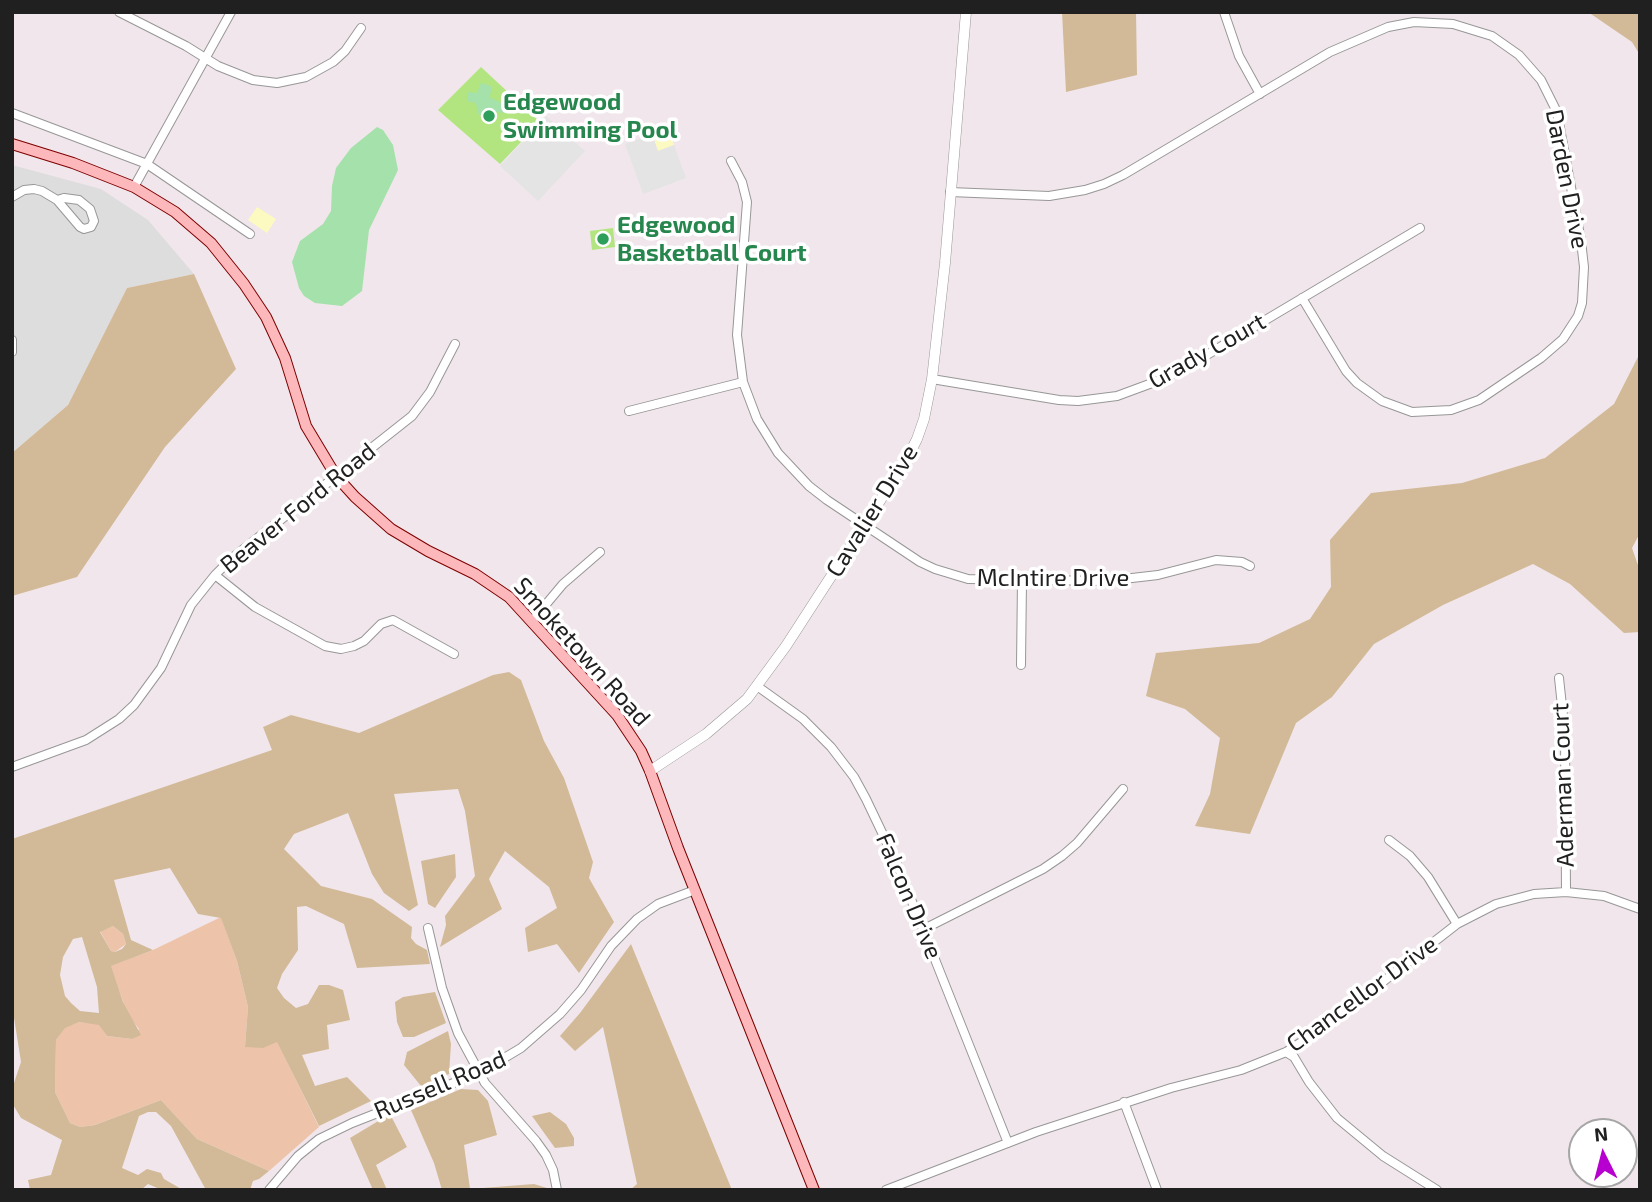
<!DOCTYPE html>
<style>
body{margin:0}
#map{position:relative;width:1652px;height:1202px;overflow:hidden;background:#f1e6eb;font-family:"Exo 2",sans-serif}
canvas{display:block}
.frame{position:absolute;inset:0;border:14px solid #202020;pointer-events:none}
.north{position:absolute;left:1568px;top:1118px;width:70px;height:70px;box-sizing:border-box;background:#fff;border:2px solid #a6a6a6;border-radius:50%;rotate:354deg;font-size:19px;font-weight:700;line-height:28px;text-align:center;color:#202020}
.north::after{content:'';display:block;margin:auto;width:24px;height:32px;background:#b700cf;clip-path:polygon(50% 0,100% 100%,50% 72%,0 100%)}
</style>
<div id="map">
<canvas width="1652" height="1202"></canvas>
<div class="frame"></div>
<div class="north">N</div>
</div>
<script>
const context = document.querySelector('canvas').getContext('2d');
context.lineJoin = 'round';
function paint(path, color) { context.fillStyle = color; context.fill(path, 'evenodd'); }
const poly = rows => new Path2D(rows.map(r => 'M' + r).join(''));
function trace(path, color, width, dash) { context.strokeStyle = color; context.lineWidth = width; context.lineCap = dash ? 'butt' : 'round'; context.setLineDash(dash || []); context.stroke(path); }
function label(font, color, halo, rows, align = 'center') {
  context.font = font + ' "Exo 2",sans-serif'; context.lineWidth = 7; context.setLineDash([]); context.textBaseline = 'middle'; context.strokeStyle = halo; context.fillStyle = color; for (const [text, x, y, turn = 0] of rows) {
    context.save(); context.translate(x, y); context.rotate((+turn || 0) * Math.PI / 180); context.textAlign = isNaN(turn) ? turn : align; if (halo) context.strokeText(text, 0, 0); context.fillText(text, 0, 0); context.restore();
  }
}
const residential = poly([
 [12,165,101,189,148,220,194,274,127,288,68,405,12,453]
]);
const grass = poly([
 [221,917,237,961,248,1007,245,1047,277,1041,319,1127,269,1171,197,1139,161,1100,95,1125,80,1127,70,1123,55,1092,56,1040,65,1027,79,1022,99,1024,107,1036,132,1039,139,1029,128,1015,110,966,153,950],
 [113,926,123,934,126,944,115,952,111,951,100,931]
]);
const forest = poly([
 [1062,12,1136,12,1137,75,1066,92],
 [1588,12,1640,12,1640,55,1632,42],
 [194,274,236,369,165,447,77,577,12,596,12,453,68,405,127,288],
 [1640,353,1640,533,1632,548,1640,571,1640,632,1624,633,1570,584,1533,564,1443,605,1374,644,1332,697,1296,723,1250,834,1195,826,1210,794,1220,738,1185,709,1146,696,1156,653,1259,643,1310,619,1331,587,1330,540,1371,493,1462,483,1545,458,1614,404],
 [509,672,521,680,544,741,564,778,593,862,589,878,614,922,579,973,557,944,528,952,525,928,557,908,549,887,505,851,489,879,502,909,440,947,446,925,445,916,475,876,465,811,458,789,394,794,418,905,409,911,384,893,372,874,348,813,294,834,284,849,321,886,372,899,412,927,411,938,416,944,427,950,430,964,357,968,344,924,306,906,297,907,298,950,282,974,277,988,284,998,296,1008,308,1004,319,985,329,985,343,990,350,1020,327,1025,329,1049,302,1055,315,1086,347,1077,371,1101,319,1126,277,1042,263,1048,245,1047,248,1007,237,961,221,918,198,914,170,868,114,880,131,940,153,950,111,966,123,1002,141,1035,132,1039,107,1036,99,1025,79,1022,65,1028,56,1040,55,1092,70,1123,80,1127,95,1125,161,1100,197,1139,269,1171,259,1179,253,1181,250,1190,206,1190,171,1126,156,1112,148,1112,139,1116,122,1168,138,1175,147,1169,161,1173,164,1179,183,1190,162,1190,148,1184,141,1190,30,1190,28,1180,51,1175,62,1140,21,1118,12,1103,12,1089,21,1062,12,1005,12,839,272,750,263,727,291,715,359,733,493,675],
 [113,926,123,934,126,944,122,949,115,952,111,951,100,932],
 [82,937,97,987,99,1013,80,1011,71,1003,65,996,60,975,63,957,73,939],
 [455,854,456,877,435,908,428,904,421,861],
 [631,944,732,1190,630,1190,637,1184,603,1027,575,1051,560,1036,580,1013],
 [435,992,446,1023,414,1037,403,1037,397,1022,395,1002,403,997],
 [448,1031,451,1044,449,1074,421,1086,404,1065,407,1052],
 [461,1089,478,1090,488,1101,497,1135,464,1145,470,1189,534,1184,547,1188,547,1190,442,1190,434,1163,411,1110],
 [550,1112,566,1124,574,1138,574,1146,555,1148,532,1116],
 [390,1114,407,1147,376,1165,387,1190,373,1190,350,1138]
]);
const park = poly([
 [666,122,674,145,658,151,650,128],
 [257,207,276,219,267,233,248,220]
]);
const pitch = poly([
 [481,67,540,122,500,164,438,110],
 [613,228,615,247,592,250,590,231]
]);
const parking = poly([
 [546,116,585,151,538,201,500,166],
 [652,134,658,151,674,145,686,178,643,194,625,144]
]);
const water = poly([
 [481,83,491,86,492,90,489,97,504,104,504,113,491,111,482,117,478,113,476,103,467,101,468,92,477,93],
 [377,127,383,130,393,145,398,170,369,230,362,291,342,306,315,303,304,296,299,288,292,262,300,241,323,224,331,211,332,186,336,168,351,148]
]);
const minor = poly([
 [119,12,186,46,218,66,253,80,277,83,306,77,333,62,345,51,361,28],
 [1224,12,1239,56,1260,94],
 [12,113,147,164,250,234],
 [731,161,742,182,747,202,737,335,743,382,757,419,778,453,809,486,827,500,920,562,935,569,968,579,1106,581,1158,575,1216,560,1242,562,1250,566],
 [134,187,231,12],
 [950,192,1049,196,1085,190,1104,184,1123,175,1330,52,1388,27,1414,22,1453,24,1492,36,1519,55,1541,80,1557,112,1581,241,1584,267,1582,303,1578,316,1563,339,1541,358,1479,400,1451,410,1412,412,1382,401,1357,383,1346,371,1302,298],
 [12,197,24,190,34,189,42,191,57,200],
 [64,198,79,200,90,209,94,221,91,227,84,229,80,227,57,200,64,198],
 [12,340,12,352],
 [932,379,1059,400,1078,401,1117,396,1163,379,1190,365,1420,228],
 [629,411,743,382],
 [215,575,255,607,325,646,341,649,354,646,364,641,381,624,393,620,454,654],
 [532,621,563,584,600,552],
 [1021,665,1022,580],
 [1559,678,1565,734,1566,892],
 [757,686,803,719,831,747,854,777,866,799,897,864,1008,1143],
 [12,767,86,740,119,719,134,705,161,668,191,605,215,575,231,559,412,416,430,392,455,344],
 [1389,840,1410,856,1428,877,1457,924],
 [428,928,442,988,458,1033,485,1083,536,1141,546,1155,553,1170,557,1190],
 [924,929,1043,869,1062,856,1077,843,1123,789],
 [1286,1052,1294,1057,1309,1082,1337,1118,1383,1156,1437,1190],
 [1124,1102,1157,1190],
 [269,1190,298,1156,319,1139,352,1123,479,1073,521,1048,560,1014,581,990,611,946,637,919,658,904,695,890],
 [886,1190,1036,1132,1171,1088,1241,1070,1286,1052,1326,1026,1457,924,1496,904,1534,894,1566,892,1604,896,1640,909]
]);
const tertiary = poly([
 [650,771,706,734,747,699,786,646,907,459,917,439,924,419,932,379,945,263,966,12]
]);
const secondary = poly([
 [12,144,73,163,134,187,175,212,211,243,244,284,266,317,285,358,306,426,336,476,355,497,391,529,428,551,475,574,509,597,617,715,641,751,650,771,678,848,814,1190]
]);
const markers = [
 [489,116,7,"#2e9e5b"],
 [603,239,7,"#2e9e5b"]
];
const leisureNames = [
 ["Edgewood",503,102],
 ["Swimming Pool",503,130],
 ["Edgewood",617,225],
 ["Basketball Court",617,253]
];
const streetNames = [
 ["Darden Drive",1567,179,79],
 ["Grady Court",1207,351,-29],
 ["Beaver Ford Road",298,508,-39],
 ["Cavalier Drive",872,511,-58],
 ["McIntire Drive",1053,578],
 ["Smoketown Road",582,652,48],
 ["Aderman Court",1563,785,-92],
 ["Falcon Drive",909,896,67],
 ["Chancellor Drive",1362,994,-36],
 ["Russell Road",440,1085,-23]
];
paint(residential, '#deddde');
paint(grass, '#edc4a9');
paint(forest, '#d2ba98');
paint(park, '#fcfac1');
paint(pitch, '#b2e480');
paint(parking, '#e4e4e4');
paint(water, '#a4e1ab');
trace(minor, '#979797', 10);
trace(tertiary, '#979797', 11);
trace(secondary, '#7d0001', 12);
trace(minor, '#fff', 8);
trace(tertiary, '#fff', 10);
trace(secondary, '#fdb8bc', 10);
for (const [x, y, r, color] of markers) { const dot = new Path2D(); dot.arc(x, y, r, 0, 2 * Math.PI); context.fillStyle = color; context.fill(dot); trace(dot, '#fff', 2.5); }
label('bold 24px', '#27864d', '#fff', leisureNames, 'left');
label('24px', '#202020', '#fff', streetNames);
</script>
